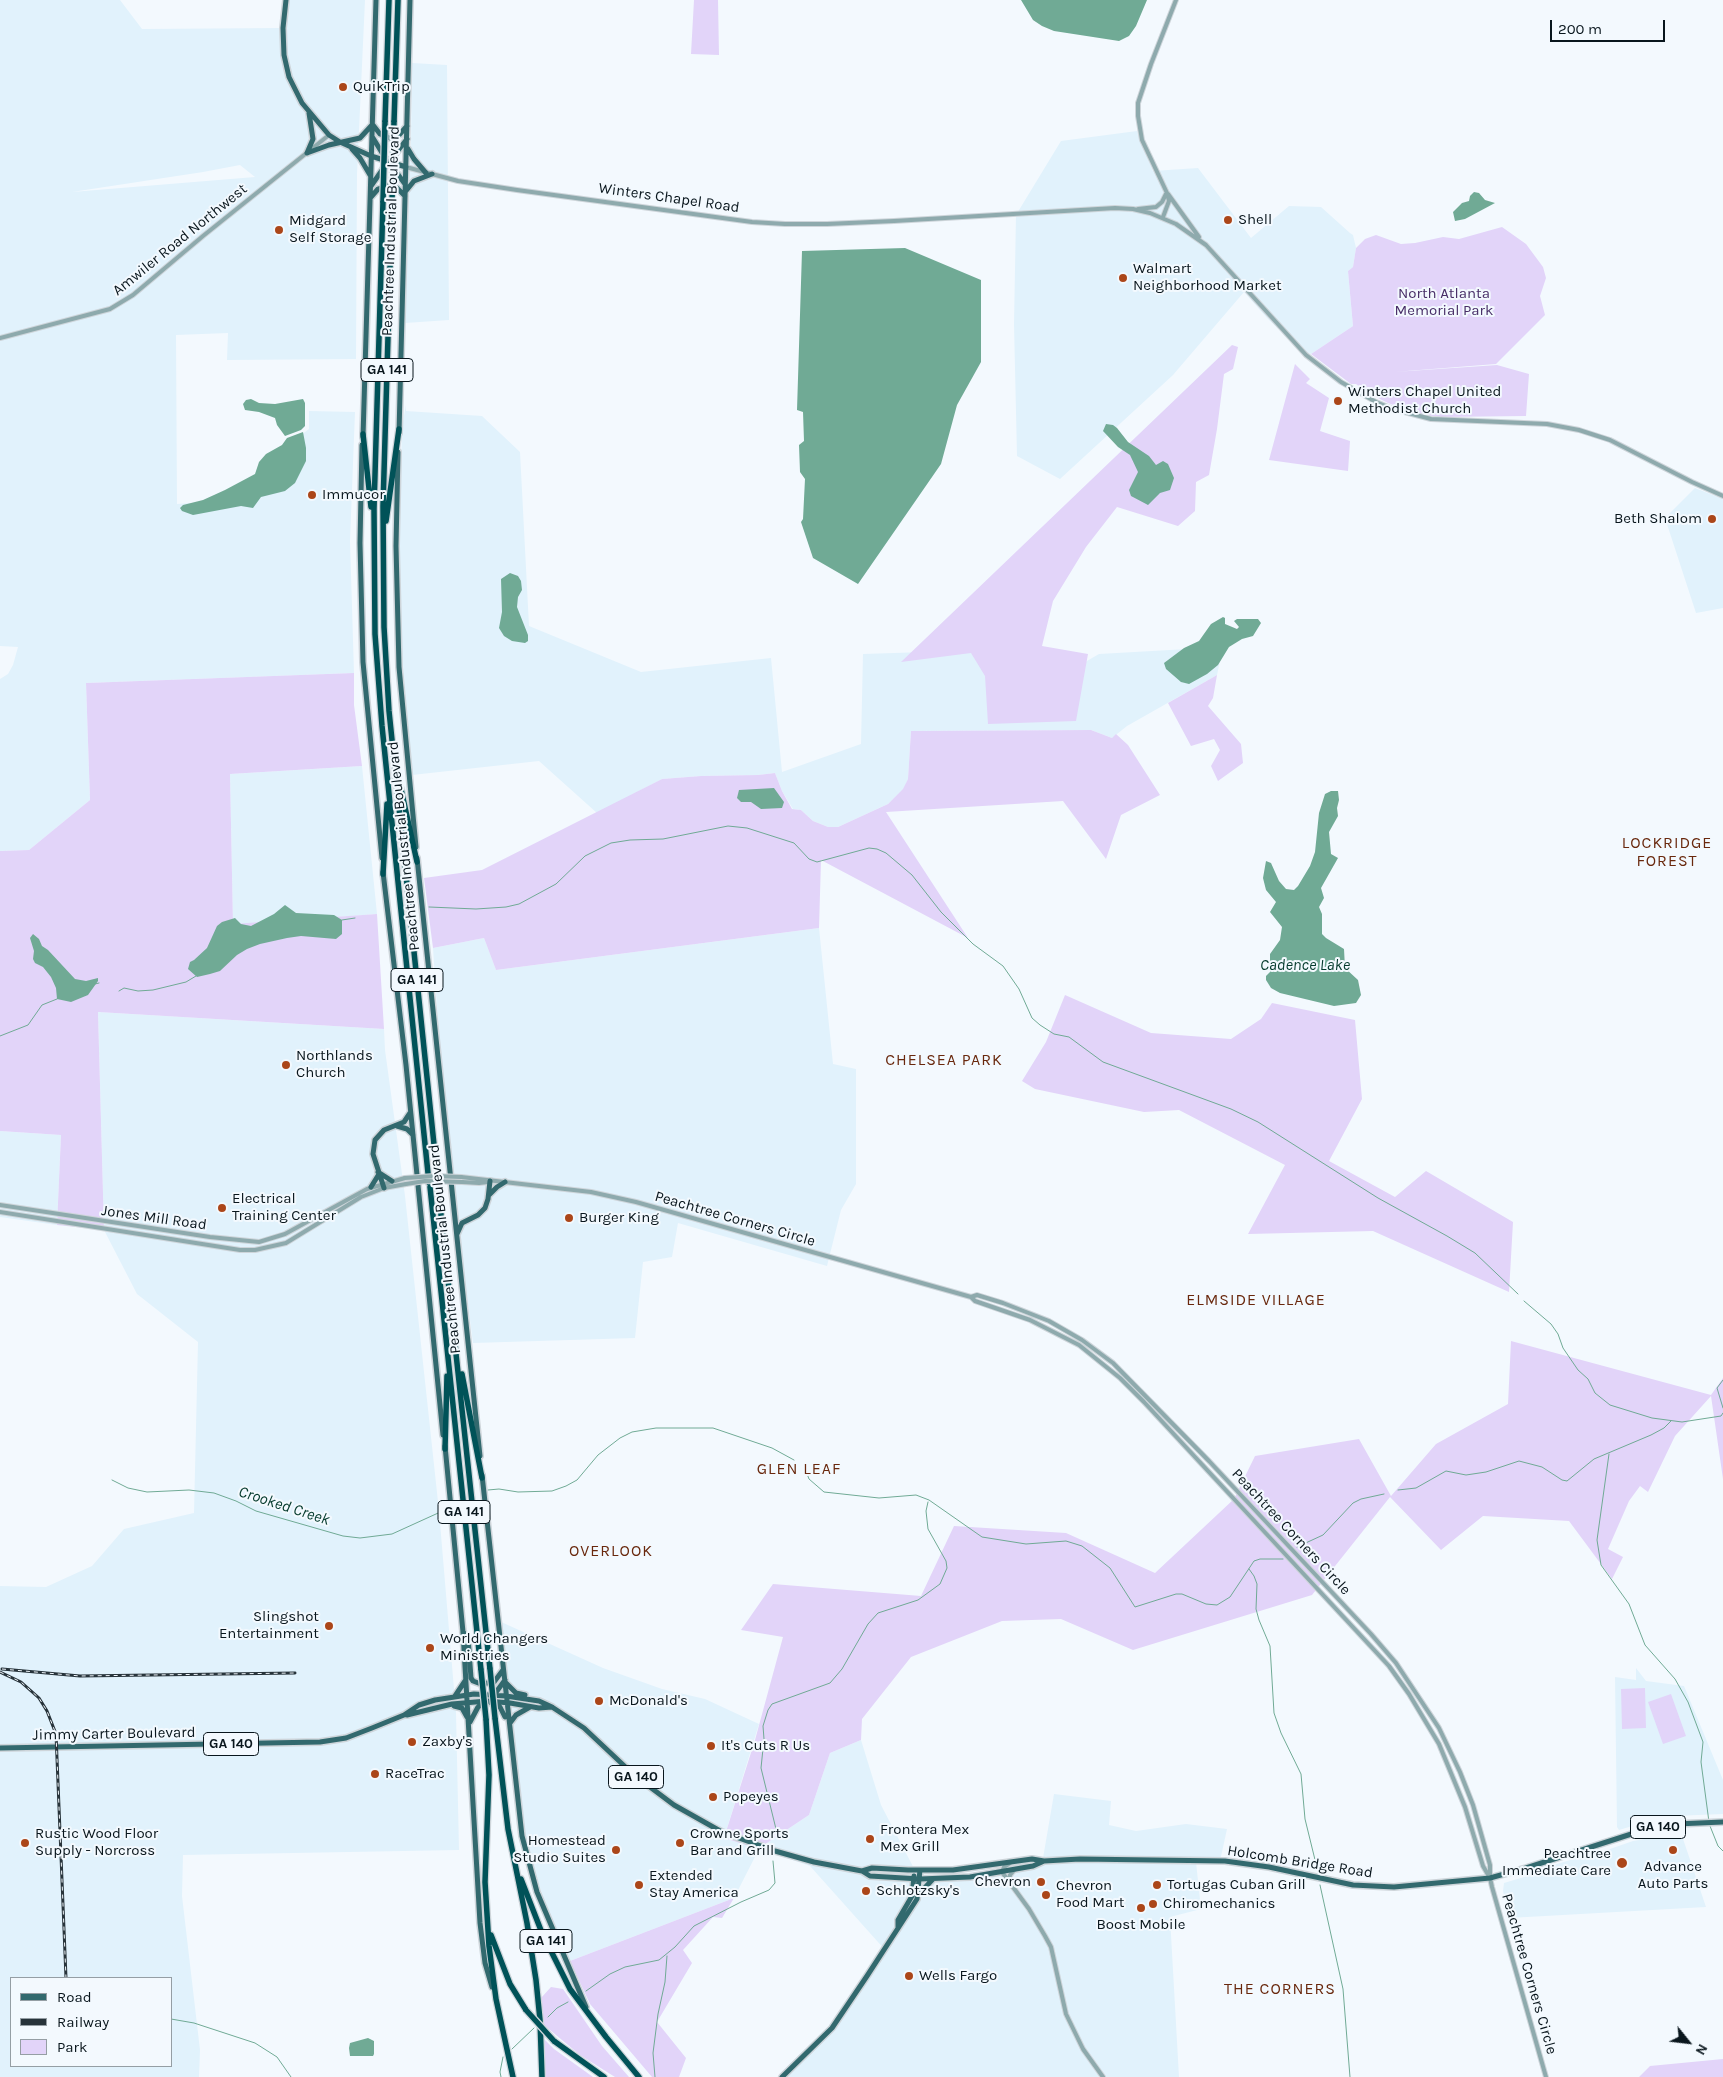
<!DOCTYPE html>
<style>
body{margin:0}
#map{position:relative;width:1723px;height:2077px;overflow:hidden;background:#f3f9fe;font-family:Karla,sans-serif}
canvas{display:block}
.legend{position:absolute;left:10px;top:1977px;width:162px;height:90px;box-sizing:border-box;background:#f3f9fe;border:1px solid #959ea4;margin:0;padding:6px 9px;list-style:none;font-size:15px;color:#09161d}
.legend li{display:flex;align-items:center;gap:10px;height:25px}
.legend b{width:25px;border:1px solid #959ea4}
.north{position:absolute;left:1663px;top:2017px;width:50px;height:50px;-webkit-text-stroke:4px #f3f9fe;paint-order:stroke;rotate:119deg;font-size:14px;font-weight:700;line-height:20px;text-align:center;color:#09161d}
.north::after{content:'';display:block;margin:auto;width:18px;height:22px;background:#09161d;clip-path:polygon(50% 0,100% 100%,50% 72%,0 100%)}
.scale{position:absolute;left:1550px;top:20px;width:115px;height:22px;box-sizing:border-box;border:2px solid #09161d;border-top:0;padding-left:6px;font-size:15px;line-height:18px;white-space:nowrap;color:#09161d;-webkit-text-stroke:4px #f3f9fe;paint-order:stroke}
</style>
<div id="map">
<canvas width="1723" height="2077"></canvas>
<ul class="legend">
<li><b style="height:6px;background:#32696e"></b>Road</li>
<li><b style="height:6px;background:#27333a"></b>Railway</li>
<li><b style="height:14px;background:#e2d4f9"></b>Park</li>
</ul>
<div class="north">N</div>
<div class="scale">200 m</div>
</div>
<script>
const context = document.querySelector('canvas').getContext('2d');
context.lineJoin = 'round';
function paint(path, color) { context.fillStyle = color; context.fill(path, 'evenodd'); }
const poly = rows => new Path2D(rows.map(r => 'M' + r).join(''));
function trace(path, color, width, dash) { context.strokeStyle = color; context.lineWidth = width; context.lineCap = dash ? 'butt' : 'round'; context.setLineDash(dash || []); context.stroke(path); }
function label(font, color, halo, rows, align = 'center') {
  context.font = font + ' Karla,sans-serif'; context.lineWidth = 4; context.setLineDash([]); context.textBaseline = 'middle'; context.strokeStyle = halo; context.fillStyle = color; for (const [text, x, y, turn = 0] of rows) {
    context.save(); context.translate(x, y); context.rotate((+turn || 0) * Math.PI / 180); context.textAlign = isNaN(turn) ? turn : align; if (halo) context.strokeText(text, 0, 0); context.fillText(text, 0, 0); context.restore();
  }
}
const built = poly([
 [0,0,120,0,142,29,280,28,285,0,365,0,357,174,356,359,227,360,228,333,176,335,177,504,206,502,239,489,285,447,309,429,309,411,355,412,350,541,354,673,86,683,90,800,29,850,0,851,0,679,8,674,13,665,18,647,0,646],
 [240,165,255,177,72,192,203,172],
 [412,63,447,65,449,320,405,323,411,143],
 [1137,131,1153,171,1198,168,1251,238,1289,206,1321,207,1350,233,1353,235,1356,248,1353,267,1348,271,1353,326,1311,354,1301,351,1267,318,1244,292,1173,375,1060,479,1017,456,1014,324,1016,215,1061,141],
 [406,405,406,411,482,416,520,452,529,626,641,672,771,658,782,772,861,744,863,654,1019,649,1061,676,1099,654,1223,647,1217,675,1127,726,1112,738,1091,730,911,731,908,779,904,789,888,804,838,827,828,827,813,821,801,810,793,809,782,791,775,773,758,775,701,776,662,779,597,813,539,761,412,775,402,652,399,535,402,427],
 [1695,488,1723,499,1723,608,1696,613,1665,518],
 [362,766,377,914,233,925,230,774],
 [819,928,833,1064,856,1069,856,1184,841,1210,827,1266,678,1223,672,1257,643,1262,635,1338,473,1343,454,1197,442,1087,433,948,484,938,496,970],
 [98,1012,384,1029,385,1050,405,1196,439,1511,456,1713,459,1850,183,1855,182,1896,200,2050,199,2077,0,2077,0,1586,46,1587,92,1566,124,1529,194,1513,198,1342,137,1294,104,1230],
 [11,1978,171,1978,171,2066,11,2066],
 [0,1131,61,1135,57,1225,0,1217],
 [499,1621,603,1668,662,1689,705,1699,759,1724,724,1838,758,1849,809,1815,830,1753,861,1740,881,1805,920,1880,955,1877,1042,1864,1054,1794,1111,1801,1109,1825,1136,1831,1186,1824,1227,1829,1220,1861,1196,1862,1201,1909,1170,1917,1179,2077,778,2077,834,2029,886,1951,810,1866,759,1849,734,1898,570,1961,546,1907,525,1839,509,1691,504,1669],
 [1636,1668,1646,1681,1684,1686,1723,1780,1723,1814,1673,1816,1649,1821,1619,1830,1617,1827,1615,1677,1636,1680],
 [1681,1833,1706,1907,1509,1918,1503,1891,1504,1883,1534,1874,1540,1869,1577,1858,1584,1858,1633,1841]
]);
const green = poly([
 [694,0,718,0,719,55,691,54],
 [1502,227,1526,244,1543,267,1546,278,1540,296,1545,315,1496,364,1394,372,1497,365,1529,374,1526,416,1441,417,1415,414,1388,403,1366,392,1356,384,1351,384,1311,354,1353,326,1348,271,1353,267,1356,248,1365,239,1376,235,1401,244,1415,243,1443,237,1459,239],
 [1232,345,1238,347,1233,369,1224,374,1217,429,1209,475,1196,482,1195,511,1178,526,1117,507,1086,547,1053,601,1042,646,1088,654,1076,721,988,724,985,676,971,653,901,662],
 [1295,364,1310,379,1306,383,1329,398,1320,431,1350,441,1348,471,1269,460],
 [354,673,354,705,362,766,230,774,233,924,377,914,384,1029,98,1012,104,1230,57,1225,61,1135,0,1131,0,851,29,850,90,800,86,683],
 [1217,675,1213,698,1208,706,1241,744,1243,763,1218,781,1211,766,1220,750,1214,739,1191,746,1168,703],
 [1091,730,1112,738,1116,734,1128,745,1160,795,1121,815,1106,859,1063,801,886,812,968,938,821,860,819,928,496,970,484,938,433,948,424,878,482,870,662,779,701,776,758,775,775,773,782,791,792,809,801,810,813,821,828,827,838,827,888,804,903,789,908,779,911,731],
 [1065,995,1151,1033,1231,1039,1261,1019,1272,1003,1355,1020,1362,1099,1329,1161,1395,1197,1426,1171,1513,1222,1509,1292,1373,1231,1248,1234,1285,1165,1179,1110,1144,1112,1035,1089,1022,1081,1046,1042],
 [1511,1341,1711,1395,1723,1378,1723,1479,1711,1396,1675,1436,1648,1492,1640,1486,1629,1501,1608,1549,1623,1557,1612,1579,1569,1521,1483,1516,1441,1550,1390,1497,1312,1595,1133,1650,1061,1619,1002,1621,911,1657,862,1719,861,1740,830,1753,809,1815,758,1849,724,1838,755,1740,783,1637,741,1630,773,1584,921,1596,954,1526,1066,1533,1155,1573,1234,1499,1255,1456,1359,1439,1391,1496,1436,1444,1508,1404],
 [1645,1688,1646,1728,1622,1729,1621,1689],
 [1671,1694,1686,1736,1663,1744,1648,1702],
 [734,1898,722,1918,713,1917,683,1950,692,1963,657,2022,686,2058,679,2077,652,2077,590,2004,570,1961],
 [551,1987,563,1989,602,2046,629,2077,615,2077,580,2055,544,2025,541,1998],
 [544,2039,554,2049,593,2077,545,2077],
 [1723,2059,1723,2077,1639,2077,1650,2066]
]);
const water = poly([
 [1021,0,1147,0,1136,26,1129,36,1119,41,1054,31,1042,26,1033,20],
 [1474,192,1479,193,1485,200,1495,203,1465,219,1455,221,1453,212,1462,203,1469,201,1470,196],
 [905,248,981,280,981,362,957,405,941,464,858,584,813,558,801,522,803,519,805,479,800,472,799,445,804,441,803,412,797,410,802,251],
 [251,399,259,403,275,404,303,399,305,403,305,426,301,430,285,436,277,425,275,418,259,412,245,410,243,404,246,400],
 [1106,424,1113,425,1117,428,1128,442,1149,456,1156,465,1163,461,1168,464,1174,478,1170,490,1160,493,1148,505,1131,496,1129,490,1138,472,1130,455,1118,447,1103,431],
 [303,432,306,448,306,461,295,483,285,491,261,497,253,508,241,506,193,515,182,511,180,508,183,505,203,500,225,490,255,474,259,462,266,454,282,445,287,438],
 [510,573,518,576,521,581,522,590,518,597,517,607,528,635,528,641,525,643,512,641,504,636,499,628,502,612,501,579],
 [1223,617,1225,618,1225,624,1237,629,1239,627,1234,621,1237,619,1258,619,1261,623,1253,636,1242,639,1229,647,1218,665,1207,674,1189,684,1181,682,1166,669,1164,663,1184,648,1199,641,1211,624],
 [774,788,784,802,782,808,761,809,751,802,741,802,737,798,739,790],
 [1331,791,1338,791,1339,800,1337,808,1338,816,1329,832,1331,854,1338,858,1321,888,1324,898,1319,907,1322,914,1322,934,1326,938,1344,949,1345,968,1358,980,1361,995,1356,1003,1334,1006,1280,993,1271,988,1266,980,1266,976,1270,972,1270,954,1280,940,1282,927,1270,912,1276,902,1266,890,1263,878,1266,861,1271,863,1279,881,1286,889,1294,890,1298,886,1310,866,1315,852,1319,813,1325,794],
 [285,905,296,913,334,915,342,920,342,934,336,939,301,936,287,938,260,944,247,949,237,955,220,971,210,974,197,977,188,969,190,962,194,960,207,948,217,926,222,922,235,918,241,924,251,926,274,914],
 [33,934,39,939,42,946,48,950,75,979,86,981,98,978,98,981,88,995,71,1002,57,999,56,988,51,977,43,967,35,963,33,959,34,951,30,938],
 [368,2038,374,2041,374,2054,373,2056,350,2056,349,2048,350,2043]
]);
const stream = poly([
 [429,907,476,909,506,907,519,904,556,884,585,856,611,843,630,840,663,839,728,826,747,828,794,843,809,859,817,862,869,848,877,849,886,853,912,875,941,912,973,944,1003,966,1019,989,1032,1018,1040,1025,1054,1034,1069,1037,1103,1062,1231,1109,1258,1122,1378,1198,1447,1236,1475,1253,1518,1294],
 [342,920,355,918],
 [95,984,99,983],
 [119,991,124,988,138,991,153,990,186,982,196,976],
 [0,1036,28,1025,42,1005,57,999],
 [1524,1301,1551,1324,1558,1334,1563,1348,1578,1370,1588,1379,1595,1393,1610,1405,1652,1418,1682,1422,1721,1416,1723,1413],
 [1723,1380,1717,1388,1723,1408],
 [1609,1454,1597,1540,1601,1565,1629,1604,1645,1645,1675,1679,1688,1702,1703,1742,1701,1762,1709,1822],
 [804,1466,809,1479,824,1492,879,1498,916,1495,929,1500,982,1537,1026,1544,1066,1541,1082,1546,1110,1568,1135,1607,1176,1594,1182,1594,1206,1604,1217,1605,1230,1597,1254,1561,1260,1559,1283,1559],
 [112,1480,128,1488,147,1492,189,1490,214,1493,236,1501,256,1511,343,1536,360,1538,392,1534,447,1509],
 [488,1490,499,1489,518,1492,552,1491,566,1486,577,1480,598,1455,620,1438,632,1432,656,1428,713,1428,772,1448,794,1460],
 [1398,1490,1416,1488,1446,1471,1466,1475,1486,1472,1519,1461,1542,1467,1562,1480,1567,1481,1594,1459,1651,1435,1664,1428,1671,1421],
 [1297,1547,1323,1535,1353,1503,1361,1499,1384,1494],
 [1249,1569,1254,1576,1257,1584,1256,1609,1259,1620,1270,1646,1274,1713,1281,1733,1301,1774,1305,1819,1318,1872],
 [1710,1826,1718,1846,1723,1851],
 [782,1838,776,1829,761,1768,764,1739,763,1726,768,1710,772,1704,830,1683,842,1669,868,1624,878,1613,918,1600,940,1584,947,1568,946,1561,928,1529,926,1511,928,1502],
 [1320,1885,1343,1989,1350,2077],
 [586,1991,610,1974,625,1967,659,1960,675,1947,694,1926,741,1902,769,1890,775,1883,773,1861],
 [548,2017,557,2008,568,2002],
 [171,2019,194,2023,255,2043,277,2057,291,2077],
 [512,2049,534,2028],
 [501,2077,500,2072,503,2057],
 [655,2077,653,2053,658,2014,665,1982,667,1956]
]);
const minor = poly([
 [406,167,458,181,517,190,752,222,785,224,827,224,894,221,1115,208,1133,209,1150,213,1176,224,1206,245,1306,355,1341,382,1376,402,1393,409,1431,419,1547,424,1579,430,1610,440,1692,482,1723,496],
 [1168,194,1199,237],
 [1138,209,1156,207,1162,202,1166,194],
 [1163,217,1169,201,1167,193,1142,140,1138,116,1138,103,1151,64,1176,0],
 [0,338,110,309,133,295,203,236,329,135],
 [461,1177,591,1192,636,1202,971,1297,975,1301,1030,1320,1079,1345,1120,1378,1144,1402,1389,1666,1409,1694,1439,1744,1465,1807,1483,1866,1490,1878],
 [462,1182,479,1183,488,1182],
 [0,1205,210,1237,259,1242,285,1234,367,1189,405,1178],
 [0,1212,240,1250,255,1250,286,1243,361,1197,384,1188,406,1184],
 [971,1297,977,1295,1003,1303,1049,1321,1082,1340,1113,1363,1209,1461,1371,1634,1396,1663,1439,1728,1460,1772,1473,1805,1490,1865,1490,1878,1492,1887,1546,2077],
 [1010,1863,1004,1867,1002,1872,1029,1909,1045,1936,1051,1947,1066,2014,1083,2049,1103,2077],
 [1009,1882,1010,1875,1015,1869]
]);
const major = poly([
 [286,0,283,28,284,55,289,77,302,103,329,135,340,142,371,156,406,167],
 [373,125,380,134,390,138,399,135,407,126],
 [373,138,384,156],
 [352,149,360,158,370,175],
 [408,149,414,159,426,173],
 [307,153,329,145,360,138,372,125],
 [307,153,313,139,309,113],
 [392,158,407,139],
 [391,165,405,184],
 [371,186,385,166],
 [405,192,414,181,432,174],
 [371,197,378,189,387,186,397,188,405,196],
 [399,433,410,0],
 [363,437,376,0],
 [362,445,360,543,363,662,382,858],
 [398,452,396,546,399,667,416,847],
 [417,858,480,1456],
 [383,872,406,1065,443,1435],
 [397,1126,407,1129,413,1135],
 [378,1172,392,1181],
 [371,1187,379,1174],
 [384,1188,373,1154,375,1140,384,1130,404,1122,410,1113],
 [489,1195,497,1187,505,1182],
 [457,1234,462,1223,478,1215,485,1208,488,1199,490,1181],
 [445,1446,463,1632,480,1923,485,1963,492,1987],
 [482,1475,522,1836,537,1892,586,2007],
 [463,1632,468,1637,471,1678,473,1681,481,1684,494,1682,503,1670],
 [506,1683,516,1693,525,1695],
 [494,1695,505,1680],
 [455,1696,465,1681],
 [491,1703,500,1707,505,1717],
 [454,1706,462,1708,467,1717],
 [407,1715,452,1704,487,1701,510,1703,539,1708,552,1707],
 [470,1722,478,1707,486,1702],
 [510,1723,516,1715,530,1707],
 [0,1748,320,1742,346,1738,372,1728,404,1715,419,1705,435,1700,474,1694,506,1696,539,1701,552,1707,584,1728,634,1775,674,1805,722,1832,775,1851,814,1862,862,1871,870,1876,920,1879,970,1877,1033,1866,1044,1861],
 [862,1871,872,1868,908,1870,953,1870,1032,1859,1044,1861,1080,1859,1225,1861,1269,1867,1353,1885,1394,1887,1490,1878,1526,1868,1650,1828,1676,1824,1723,1822],
 [920,1893,933,1879],
 [898,1927,898,1920,912,1896,914,1876],
 [782,2077,832,2028,867,1976,917,1899,920,1870]
]);
const highway = poly([
 [385,122,389,0],
 [394,122,398,0],
 [383,201,374,509,375,634,382,726,429,1183],
 [392,201,383,506,384,627,389,711,438,1183],
 [363,434,371,507],
 [386,521,399,429],
 [401,789,417,862],
 [383,874,387,804],
 [430,1187,481,1670],
 [438,1187,490,1669],
 [462,1374,482,1478],
 [445,1449,447,1376],
 [495,1718,508,1829,527,1923,536,1980,540,2020,542,2077],
 [486,1719,489,1775,485,1882,489,1946,496,1999,513,2077],
 [521,1879,542,1933,570,1989,606,2037,639,2077],
 [491,1935,510,1984,526,2010],
 [554,2041,604,2077]
]);
const rail = poly([
 [2,1669,80,1676,295,1673],
 [0,1672,21,1682,39,1698,47,1711,56,1734,66,1978]
]);
const minorBridge = poly([
 [405,1178,435,1176,461,1177],
 [406,1184,425,1181,462,1182]
]);
const highwayBridge = poly([
 [383,201,385,122],
 [392,201,394,122],
 [490,1669,495,1718],
 [481,1670,486,1719],
 [526,2010,554,2041]
]);
const markers = [
 [343,87,5,"#ab4619"],
 [1228,220,5,"#ab4619"],
 [279,230,5,"#ab4619"],
 [1123,278,5,"#ab4619"],
 [1338,401,5,"#ab4619"],
 [312,495,5,"#ab4619"],
 [1712,519,5,"#ab4619"],
 [286,1065,5,"#ab4619"],
 [222,1208,5,"#ab4619"],
 [569,1218,5,"#ab4619"],
 [329,1626,5,"#ab4619"],
 [430,1648,5,"#ab4619"],
 [599,1701,5,"#ab4619"],
 [412,1742,5,"#ab4619"],
 [711,1746,5,"#ab4619"],
 [375,1774,5,"#ab4619"],
 [713,1797,5,"#ab4619"],
 [870,1839,5,"#ab4619"],
 [25,1843,5,"#ab4619"],
 [680,1843,5,"#ab4619"],
 [616,1850,5,"#ab4619"],
 [1673,1850,5,"#ab4619"],
 [1622,1863,6,"#ab4619"],
 [1041,1882,5,"#ab4619"],
 [639,1885,5,"#ab4619"],
 [1157,1885,5,"#ab4619"],
 [866,1891,5,"#ab4619"],
 [1046,1895,5,"#ab4619"],
 [1153,1904,5,"#ab4619"],
 [1141,1908,5,"#ab4619"],
 [909,1976,5,"#ab4619"]
];
const shields = [
 [387,370,52],
 [417,980,52],
 [464,1512,52],
 [231,1744,55],
 [636,1777,55],
 [1658,1827,55],
 [546,1941,52]
];
const shieldNames = [
 ["GA 141",387,370],
 ["GA 141",417,980],
 ["GA 141",464,1512],
 ["GA 140",231,1744],
 ["GA 140",636,1777],
 ["GA 140",1658,1827],
 ["GA 141",546,1941]
];
const poiNames = [
 ["QuikTrip",353,87],
 ["Shell",1238,220],
 ["Midgard",289,221],
 ["Self Storage",289,238],
 ["Walmart",1133,269],
 ["Neighborhood Market",1133,286],
 ["Winters Chapel United",1348,392],
 ["Methodist Church",1348,409],
 ["Immucor",322,495],
 ["Beth Shalom",1702,519,"right"],
 ["Northlands",296,1056],
 ["Church",296,1073],
 ["Electrical",232,1199],
 ["Training Center",232,1216],
 ["Burger King",579,1218],
 ["Slingshot",319,1617,"right"],
 ["Entertainment",319,1634,"right"],
 ["World Changers",440,1639],
 ["Ministries",440,1656],
 ["McDonald's",609,1701],
 ["Zaxby's",422,1742],
 ["It's Cuts R Us",721,1746],
 ["RaceTrac",385,1774],
 ["Popeyes",723,1797],
 ["Frontera Mex",880,1830],
 ["Mex Grill",880,1847],
 ["Rustic Wood Floor",35,1834],
 ["Supply - Norcross",35,1851],
 ["Crowne Sports",690,1834],
 ["Bar and Grill",690,1851],
 ["Homestead",606,1841,"right"],
 ["Studio Suites",606,1858,"right"],
 ["Peachtree",1611,1854,"right"],
 ["Immediate Care",1611,1871,"right"],
 ["Advance",1673,1867,"center"],
 ["Auto Parts",1673,1884,"center"],
 ["Extended",649,1876],
 ["Stay America",649,1893],
 ["Chevron",1031,1882,"right"],
 ["Tortugas Cuban Grill",1167,1885],
 ["Chevron",1056,1886],
 ["Food Mart",1056,1903],
 ["Schlotzsky's",876,1891],
 ["Chiromechanics",1163,1904],
 ["Boost Mobile",1141,1925,"center"],
 ["Wells Fargo",919,1976]
];
const streetNames = [
 ["Winters Chapel Road",669,198,8],
 ["Peachtree Industrial Boulevard",391,231,-88],
 ["Amwiler Road Northwest",180,240,-39],
 ["Peachtree Industrial Boulevard",404,846,-96],
 ["Jones Mill Road",154,1218,8],
 ["Peachtree Corners Circle",735,1219,16],
 ["Peachtree Industrial Boulevard",445,1249,-96],
 ["Peachtree Corners Circle",1291,1532,47],
 ["Jimmy Carter Boulevard",114,1734,-1],
 ["Holcomb Bridge Road",1300,1862,9],
 ["Peachtree Corners Circle",1529,1974,74]
];
const parkNames = [
 ["North Atlanta",1444,294],
 ["Memorial Park",1444,311]
];
const neighbourhoodNames = [
 ["LOCKRIDGE",1667,843],
 ["FOREST",1667,861],
 ["CHELSEA PARK",944,1060],
 ["ELMSIDE VILLAGE",1256,1300],
 ["GLEN LEAF",799,1469],
 ["OVERLOOK",611,1551],
 ["THE CORNERS",1280,1989]
];
const waterNames = [
 ["Cadence Lake",1305,965],
 ["Crooked Creek",284,1506,18]
];
paint(built, '#e1f2fc');
paint(green, '#e2d4f9');
paint(water, '#70aa95');
trace(stream, '#70aa95', 1);
trace(minor, '#ced5da', 6);
trace(major, '#ced5da', 8);
trace(highway, '#ced5da', 8);
trace(minor, '#8eaaad', 4);
trace(major, '#32696e', 5);
trace(highway, '#005258', 5.5);
trace(rail, '#27333a', 3);
trace(rail, '#f3f9fe', 1, [4]);
trace(minorBridge, '#ced5da', 6, []);
trace(highwayBridge, '#ced5da', 8, []);
trace(minorBridge, '#8eaaad', 4);
trace(highwayBridge, '#005258', 5.5);
for (const [x, y, r, color] of markers) { const dot = new Path2D(); dot.arc(x, y, r, 0, 2 * Math.PI); context.fillStyle = color; context.fill(dot); trace(dot, '#f3f9fe', 2); }
for (const [x, y, w] of shields) { const box = new Path2D(); box.roundRect(x - w / 2, y - 11.5, w, 23, 4); context.fillStyle = '#f3f9fe'; context.fill(box); trace(box, '#09161d', 1); }
label('bold 14px', '#09161d', null, shieldNames);
label('15px', '#09161d', '#f3f9fe', poiNames, 'left');
label('15px', '#09161d', '#f3f9fe', streetNames);
label('15px', '#472d67', '#f3f9fe', parkNames);
context.letterSpacing = '1px';
label('16px', '#69280d', '#f3f9fe', neighbourhoodNames);
context.letterSpacing = '0px';
label('italic 16px', '#043a2c', '#f3f9fe', waterNames);
</script>
